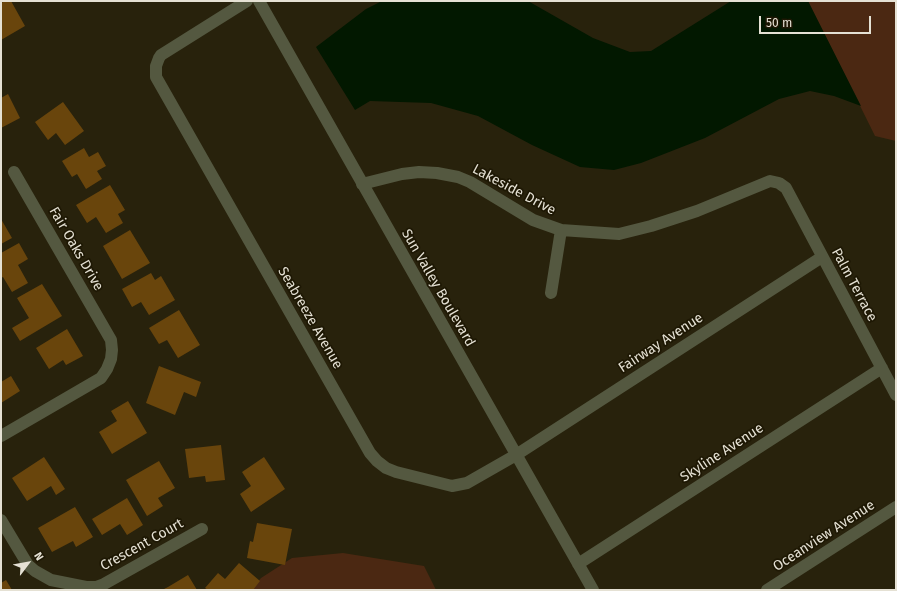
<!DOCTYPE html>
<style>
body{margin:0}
#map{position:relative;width:897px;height:591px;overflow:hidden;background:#28220c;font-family:"Fira Sans",sans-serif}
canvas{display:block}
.frame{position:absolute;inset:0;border:2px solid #e5e1d4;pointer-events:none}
.north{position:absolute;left:8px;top:543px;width:40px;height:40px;-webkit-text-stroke:3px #1e1804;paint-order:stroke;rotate:58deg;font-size:11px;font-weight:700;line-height:16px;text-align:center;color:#e5e1d4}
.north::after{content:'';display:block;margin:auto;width:14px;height:18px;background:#e5e1d4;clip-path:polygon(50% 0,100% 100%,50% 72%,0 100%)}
.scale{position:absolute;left:759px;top:16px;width:112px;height:18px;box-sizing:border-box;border:2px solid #e5e1d4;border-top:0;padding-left:5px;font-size:12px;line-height:14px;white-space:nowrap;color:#e5e1d4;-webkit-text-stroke:3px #1e1804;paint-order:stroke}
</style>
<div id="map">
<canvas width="897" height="591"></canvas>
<div class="frame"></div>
<div class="north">N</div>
<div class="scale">50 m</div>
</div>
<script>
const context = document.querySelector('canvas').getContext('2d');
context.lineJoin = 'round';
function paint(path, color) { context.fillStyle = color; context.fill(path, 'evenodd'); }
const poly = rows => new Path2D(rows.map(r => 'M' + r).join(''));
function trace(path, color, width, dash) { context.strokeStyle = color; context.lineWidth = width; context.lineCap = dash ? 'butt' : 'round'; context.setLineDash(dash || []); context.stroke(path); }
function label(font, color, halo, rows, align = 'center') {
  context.font = font + ' "Fira Sans",sans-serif'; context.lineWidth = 3.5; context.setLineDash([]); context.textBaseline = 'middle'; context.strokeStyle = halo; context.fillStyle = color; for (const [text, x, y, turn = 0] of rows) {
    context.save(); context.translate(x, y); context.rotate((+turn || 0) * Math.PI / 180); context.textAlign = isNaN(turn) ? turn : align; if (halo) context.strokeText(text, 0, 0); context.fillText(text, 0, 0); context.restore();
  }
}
const green = poly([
 [808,1,896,1,896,141,875,136],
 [343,553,424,566,436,590,251,590,261,578,292,558]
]);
const water = poly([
 [382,1,528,1,593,38,630,52,651,51,731,1,808,1,861,106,834,96,810,91,779,99,705,138,641,163,614,170,580,167,532,145,478,116,431,103,370,101,355,110,316,47,366,9]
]);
const building = poly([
 [5,1,11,1,25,26,1,40,1,3],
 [8,94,20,118,1,128,1,98],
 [63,102,84,131,65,145,56,133,48,140,35,122],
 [84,148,89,157,98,152,106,166,97,171,102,179,86,189,77,174,72,177,62,161],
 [110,185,125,210,118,214,123,223,106,233,96,217,87,223,76,205],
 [1,219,12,238,1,244],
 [130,230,150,263,122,279,103,246],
 [19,243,28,259,18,265,28,283,12,292,3,277,1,278,1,253],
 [151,273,155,280,161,276,175,300,149,315,141,302,132,307,122,289],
 [42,284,62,316,20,341,12,328,29,318,17,298],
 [179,310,200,345,178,358,167,340,159,344,149,328],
 [67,329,83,356,66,365,63,360,49,369,36,348],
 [159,366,201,382,196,397,184,392,175,415,146,403],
 [11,376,20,391,1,403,1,382],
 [128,401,147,433,112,454,99,432,117,421,111,411],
 [221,445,225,480,206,482,205,476,189,478,185,449],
 [44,457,65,489,56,495,51,486,27,501,12,478],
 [264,457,285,489,251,512,240,494,251,486,242,472],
 [159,461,175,488,158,498,163,506,147,516,126,480],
 [127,498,143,525,127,535,120,524,102,535,92,519],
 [75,507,93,537,76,547,73,541,52,552,38,528],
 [257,523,292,529,285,565,247,558,250,541,253,542],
 [239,563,260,581,253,590,208,590,205,588,218,573,225,579],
 [188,575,197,590,162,590,168,587],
 [6,580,12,590,1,590,1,583]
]);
const street = poly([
 [247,1,161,55,159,58,156,66,156,77,370,453,377,461,386,468,396,472,452,486,467,483,516,455,822,257],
 [259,1,593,590],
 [362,184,402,174,419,172,437,173,458,177,470,182,533,220,561,230,619,234,651,226,697,211,770,181,779,183,786,188,896,395],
 [551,293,561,230],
 [1,436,101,378,107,369,111,359,112,350,111,340,14,172],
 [1,520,28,565,35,571,51,580,86,587,96,587,104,584,202,529],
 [578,564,882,368],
 [767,590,896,507]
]);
const streetNames = [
 ["Lakeside Drive",514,190,28],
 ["Fair Oaks Drive",76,249,60],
 ["Palm Terrace",854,285,62],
 ["Sun Valley Boulevard",438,288,60],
 ["Seabreeze Avenue",310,318,60],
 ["Fairway Avenue",661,343,-33],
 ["Skyline Avenue",722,453,-33],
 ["Oceanview Avenue",824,536,-33],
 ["Crescent Court",142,545,-29]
];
paint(green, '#4b2812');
paint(water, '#021800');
paint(building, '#69450c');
trace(street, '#545840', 12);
label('14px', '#e5e1d4', '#1e1804', streetNames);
</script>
